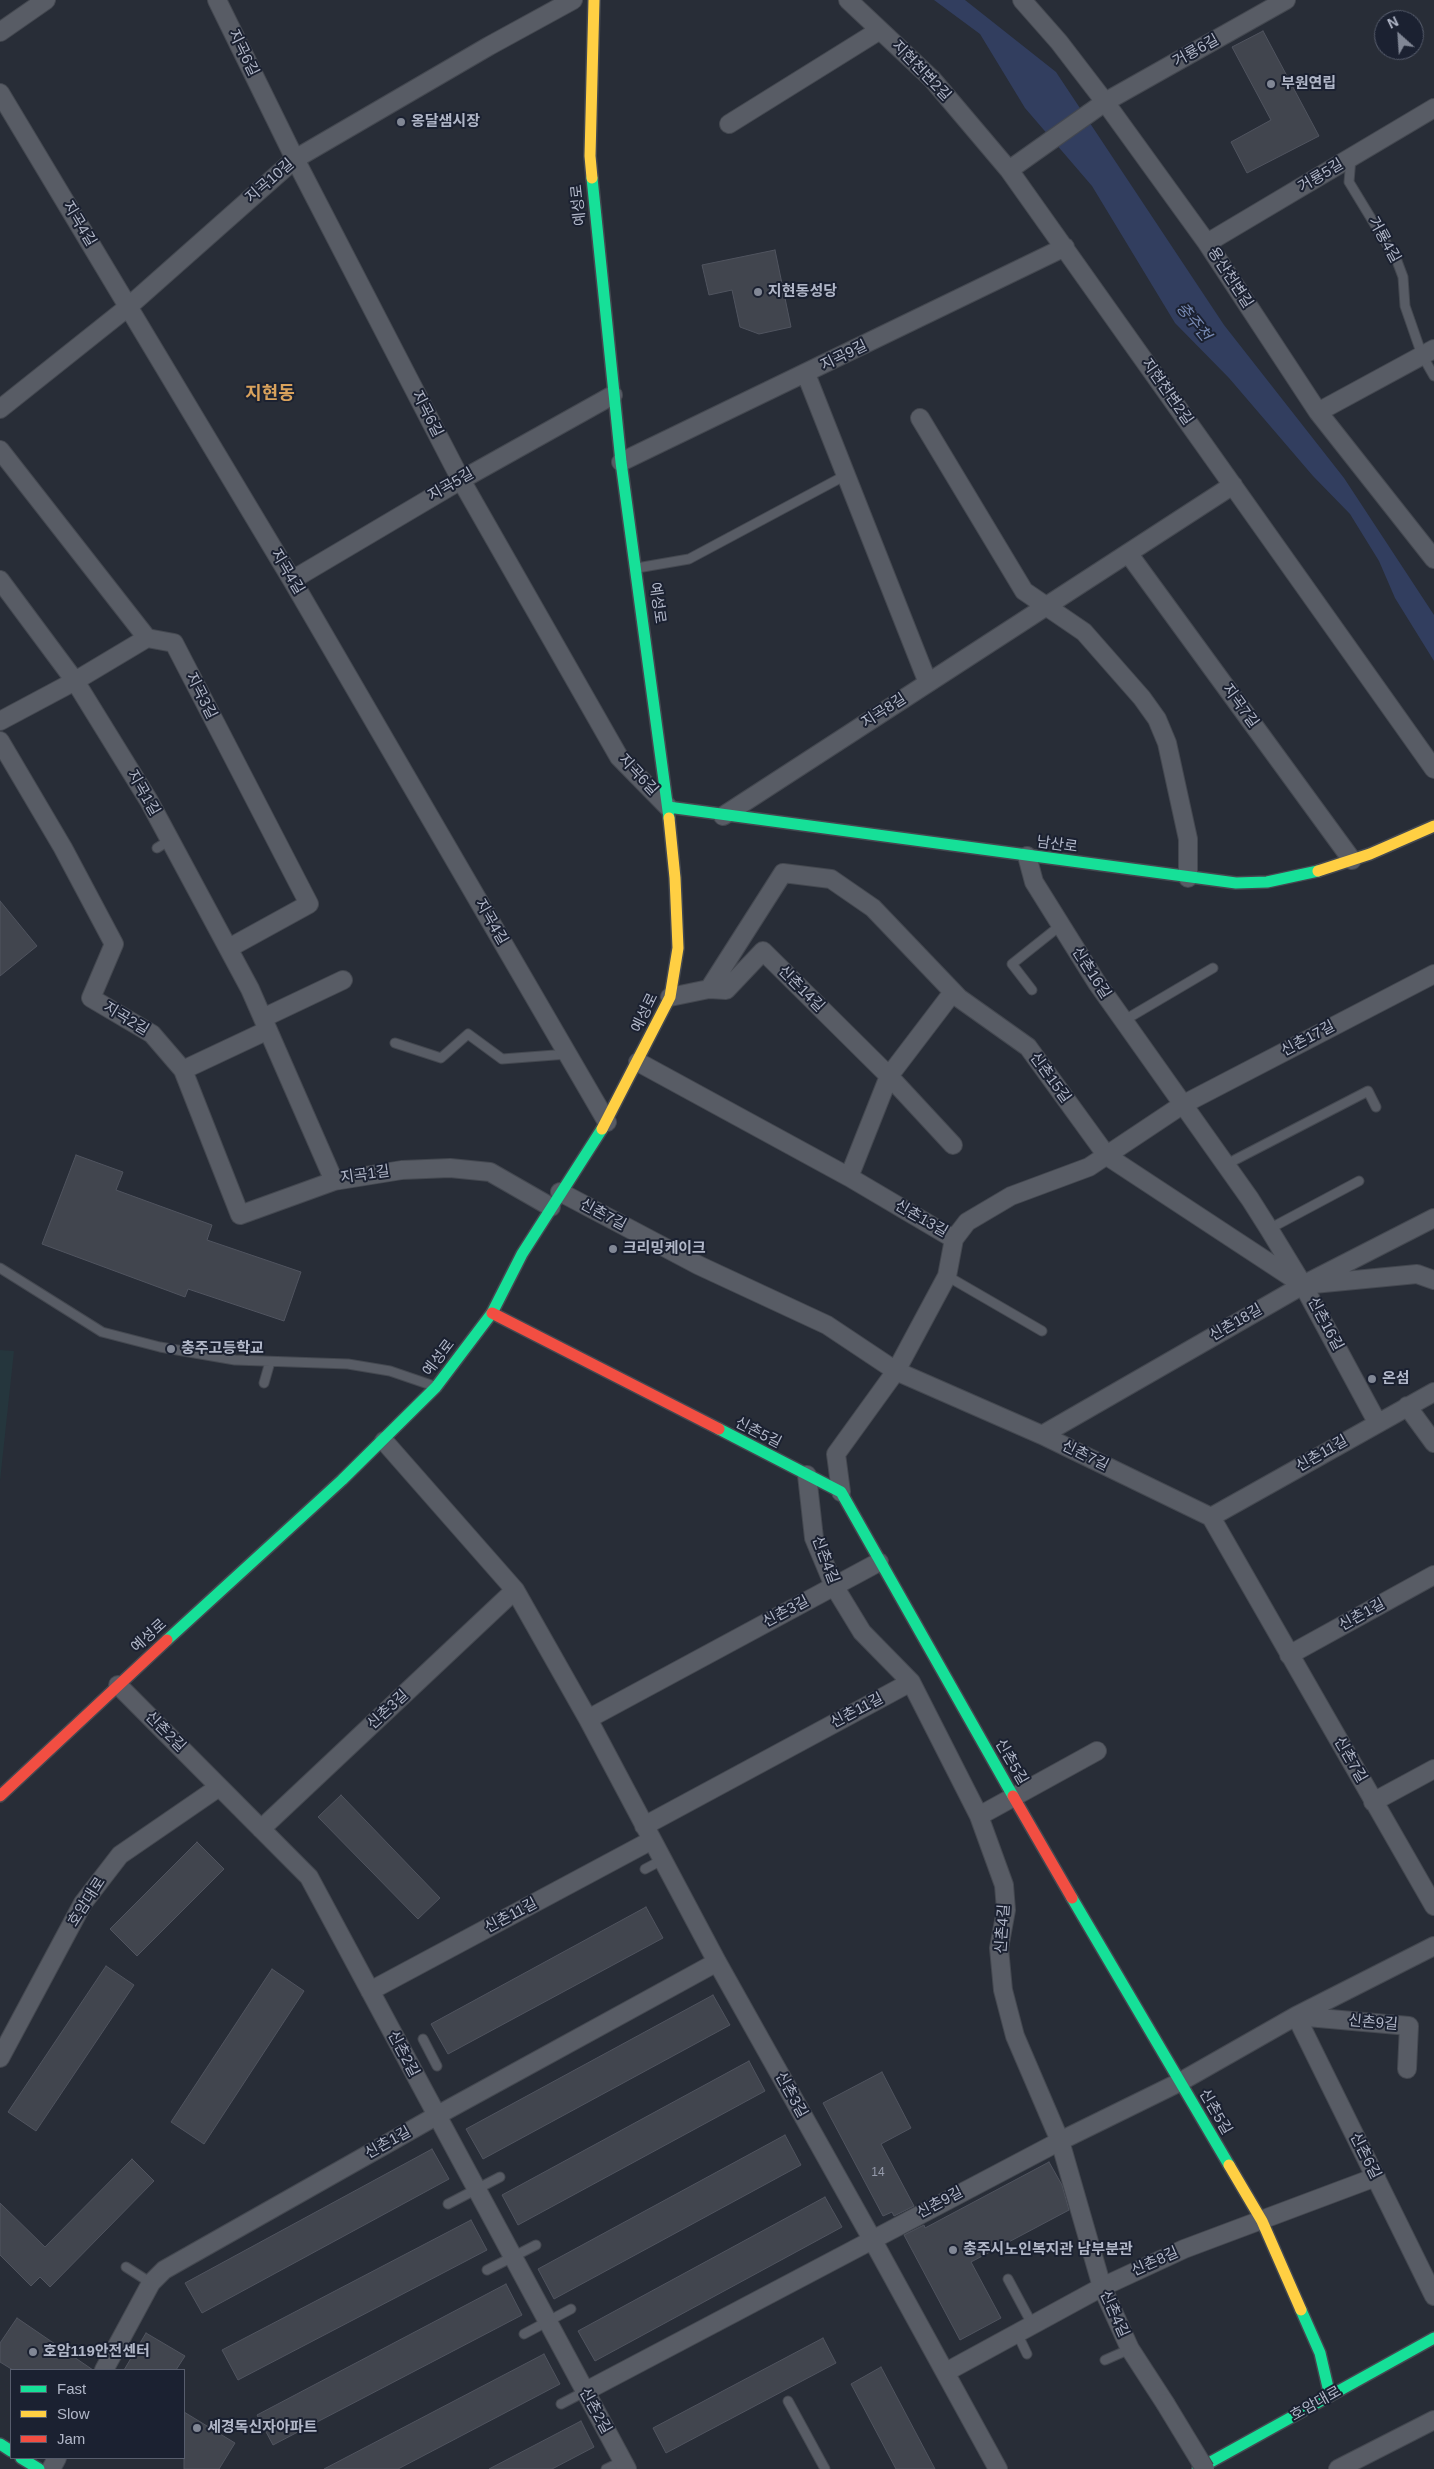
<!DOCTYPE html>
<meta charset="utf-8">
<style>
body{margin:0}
#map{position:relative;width:1434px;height:2469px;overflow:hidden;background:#282d37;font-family:Helvetica,sans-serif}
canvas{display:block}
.legend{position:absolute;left:10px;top:2369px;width:175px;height:90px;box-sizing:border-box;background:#1b2131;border:1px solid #575d6d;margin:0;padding:6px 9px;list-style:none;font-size:15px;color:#b1b7c8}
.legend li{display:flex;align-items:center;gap:10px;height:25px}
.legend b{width:25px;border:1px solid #575d6d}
.north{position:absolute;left:1374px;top:10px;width:50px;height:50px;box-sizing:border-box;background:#1b2131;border:1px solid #575d6d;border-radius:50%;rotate:334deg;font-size:14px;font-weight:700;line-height:20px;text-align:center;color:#b1b7c8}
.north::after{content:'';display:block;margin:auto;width:18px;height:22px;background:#818795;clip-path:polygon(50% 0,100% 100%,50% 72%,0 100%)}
</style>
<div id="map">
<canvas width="1434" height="2469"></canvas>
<ul class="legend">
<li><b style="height:6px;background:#16e098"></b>Fast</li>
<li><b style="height:6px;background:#ffcf43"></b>Slow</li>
<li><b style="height:6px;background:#f24e42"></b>Jam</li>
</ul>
<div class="north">N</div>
</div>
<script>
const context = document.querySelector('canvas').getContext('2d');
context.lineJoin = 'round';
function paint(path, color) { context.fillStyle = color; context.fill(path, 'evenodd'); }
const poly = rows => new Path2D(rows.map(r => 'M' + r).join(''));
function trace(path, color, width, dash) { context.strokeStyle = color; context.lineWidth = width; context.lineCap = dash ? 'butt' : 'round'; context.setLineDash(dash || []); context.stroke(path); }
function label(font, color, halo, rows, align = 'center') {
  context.font = font + ' Helvetica,"Noto Sans KR",sans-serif'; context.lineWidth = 4; context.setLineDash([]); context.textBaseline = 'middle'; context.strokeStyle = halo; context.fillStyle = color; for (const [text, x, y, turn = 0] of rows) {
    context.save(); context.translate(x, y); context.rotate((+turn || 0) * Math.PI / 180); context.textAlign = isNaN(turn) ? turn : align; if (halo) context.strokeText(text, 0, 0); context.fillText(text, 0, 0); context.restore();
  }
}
const green = poly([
 [0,1350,14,1351,0,1481]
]);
const water = poly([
 [934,0,965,0,1056,72,1224,325,1344,478,1434,615,1434,661,1395,598,1379,561,1350,514,1313,476,1229,378,1175,323,1092,186,1025,108,980,34]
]);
const building = poly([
 [1263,31,1319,136,1247,173,1231,142,1271,120,1232,47,1263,31],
 [775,250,791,327,759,334,740,327,732,290,709,295,702,265,775,250],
 [0,901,37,946,0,976,0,901],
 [76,1155,123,1172,116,1190,212,1225,207,1240,301,1272,284,1321,188,1289,185,1297,42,1244,76,1155],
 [341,1795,440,1898,418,1919,318,1817,341,1795],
 [197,1842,224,1869,137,1956,110,1929,197,1842],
 [646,1907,663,1938,448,2054,431,2024,646,1907],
 [106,1966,134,1985,36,2131,8,2112,106,1966],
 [272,1969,304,1991,204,2144,171,2122,272,1969],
 [713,1995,730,2025,483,2159,466,2129,713,1995],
 [749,2061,765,2091,518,2225,502,2195,749,2061],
 [882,2072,911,2128,881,2144,914,2206,894,2216,892,2212,883,2216,823,2103,882,2072],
 [785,2135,801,2165,554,2299,538,2269,785,2135],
 [432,2149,449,2179,202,2313,185,2283,432,2149],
 [132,2159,154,2181,50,2287,40,2277,31,2286,0,2255,0,2203,45,2247,132,2159],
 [1049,2162,1062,2185,1069,2210,971,2262,1001,2318,960,2340,904,2235,924,2225,925,2228,1049,2162],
 [825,2197,842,2227,595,2361,578,2331,825,2197],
 [471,2220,487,2250,238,2380,222,2350,471,2220],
 [506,2284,522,2315,273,2445,257,2415,506,2284],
 [17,2318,93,2370,13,2370,0,2362,0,2343,17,2318],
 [146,2333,185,2356,176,2370,124,2370,146,2333],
 [823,2338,836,2363,666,2453,653,2428,823,2338],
 [544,2354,560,2384,398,2469,324,2469,544,2354],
 [881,2367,935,2469,896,2469,851,2384,881,2367],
 [184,2412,235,2443,219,2469,184,2469,184,2412],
 [581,2421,594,2447,552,2469,489,2469,581,2421]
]);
const lane = poly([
 [1351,158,1349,182,1397,261,1403,277,1405,306,1422,355,1434,376],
 [637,568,689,559,846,475],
 [157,848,170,840],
 [1032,990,1012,964,1061,925],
 [1123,1021,1213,968],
 [395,1043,441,1058,468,1034,502,1059,568,1054],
 [1225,1165,1368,1091,1376,1107],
 [1269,1229,1359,1181],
 [0,1268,102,1332,160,1347,235,1360,348,1364,390,1371,434,1386],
 [947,1276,1042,1331],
 [264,1383,270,1362],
 [645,1869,662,1860],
 [423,2039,437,2066],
 [448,2204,500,2177],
 [126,2267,151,2283],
 [487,2270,536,2245],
 [1008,2279,1032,2324],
 [1017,2333,1027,2354],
 [524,2334,571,2309],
 [1105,2360,1130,2349],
 [788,2401,825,2469],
 [561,2404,584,2392],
 [606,2469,623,2461]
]);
const street = poly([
 [217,0,295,159,461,480,619,757,668,807],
 [848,0,932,79,1009,170,1434,769],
 [1022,0,1059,42,1105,102,1207,243,1318,412,1434,559],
 [0,32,46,0],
 [0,93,292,580,607,1122],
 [729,124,880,30],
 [1009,170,1105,102,1286,0],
 [1207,243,1434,108],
 [806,374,928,683],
 [0,409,128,307,295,159,489,46,573,0],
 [1318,412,1434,349],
 [920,418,1024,591,1084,632,1142,698,1157,719,1167,743,1188,839,1188,878],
 [0,450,147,638,174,643,309,904,229,948],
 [621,462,1065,247],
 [1128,553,1352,860],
 [0,580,75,681,149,801,250,989,334,1181,402,1170,450,1168,490,1172,551,1207],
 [292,580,461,480,613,395],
 [0,721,75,681,147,638],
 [0,741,63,848,114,944,91,998,152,1034,183,1070,240,1215,334,1181],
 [723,816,1233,485],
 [1027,856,1034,882,1097,983,1250,1199,1269,1229,1303,1285,1377,1422],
 [709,989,726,990,763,951,889,1076,953,1145],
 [670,997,709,989,783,873,831,879,873,908,959,998,1028,1047,1107,1156,1303,1285,1417,1274,1434,1280],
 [263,1018,343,980],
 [638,1062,849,1177,954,1239],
 [183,1070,268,1030],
 [849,1177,889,1076,953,992],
 [560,1192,698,1265,827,1325,896,1371,1042,1435,1211,1517,1434,1906],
 [1407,1406,1434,1443],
 [1042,1435,1303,1285,1434,1218],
 [384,1441,515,1590,588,1719,717,1962,872,2239,998,2469],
 [807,1475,814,1538,834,1586,862,1632,911,1682,979,1816,1004,1885,1006,1910,999,1948,1003,1990,1015,2036,1060,2141,1102,2287,1130,2349,1165,2403],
 [841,1492,836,1454,896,1371,947,1276,954,1239,967,1222,1011,1196,1089,1167,1182,1105,1434,974],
 [1211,1517,1434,1392],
 [1289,1655,1434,1575],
 [118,1685,309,1877,627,2469],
 [588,1719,879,1562],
 [1373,1802,1434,1769],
 [979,1816,1097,1751],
 [644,1826,911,1682],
 [261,1829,515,1590],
 [370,1991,652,1840],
 [1296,2016,1434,2296],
 [1296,2016,1409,2026,1407,2069],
 [0,2058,83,1903,120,1855,219,1787],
 [104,2370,151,2283,164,2270,436,2116,717,1962],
 [946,2372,1102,2287,1184,2249,1376,2177],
 [584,2392,1060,2141,1180,2082,1296,2016,1434,1946],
 [51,2469,57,2458],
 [1338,2469,1434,2420]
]);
const fast = poly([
 [592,178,621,462,669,818],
 [668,807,1236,883,1267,882,1318,871],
 [719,1429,841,1492,1013,1796],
 [167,1640,342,1480,436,1387,492,1313,522,1254,602,1129],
 [1072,1898,1229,2165],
 [1301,2310,1320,2353,1330,2396],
 [0,2444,11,2451],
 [21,2458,39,2469],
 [1198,2469,1434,2338]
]);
const slow = poly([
 [592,178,590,156,594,0],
 [1318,871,1370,854,1434,826],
 [602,1129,670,997,678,948,675,878,669,818],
 [1229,2165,1262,2221,1301,2310]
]);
const jam = poly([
 [492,1313,719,1429],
 [0,1796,167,1640],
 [1013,1796,1072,1898]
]);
const streetBridge = poly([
 [1165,2403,1205,2469]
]);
const markers = [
 [1271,84,5,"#818795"],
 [401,122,5,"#818795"],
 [758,292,5,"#818795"],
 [613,1249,5,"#818795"],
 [171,1349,5,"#818795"],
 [1372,1379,5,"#818795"],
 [953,2250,5,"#818795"],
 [33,2352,5,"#818795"],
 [197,2428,5,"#818795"]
];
const numberNames = [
 ["14",878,2173]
];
const streetNames = [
 ["거룡6길",1196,51,-29],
 ["지곡6길",243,53,64],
 ["지현천변2길",921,71,46],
 ["거룡5길",1321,176,-31],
 ["지곡10길",270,181,-41],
 ["예성로",579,205,-96],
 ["지곡4길",79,224,59],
 ["거룡4길",1384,240,61],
 ["용산천변길",1230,278,57],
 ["지곡9길",844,356,-26],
 ["지현천변2길",1167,392,55],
 ["지곡6길",427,414,63],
 ["지곡5길",451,485,-30],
 ["지곡4길",287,572,59],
 ["예성로",657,603,82],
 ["지곡3길",201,696,63],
 ["지곡7길",1240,706,54],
 ["지곡8길",884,711,-33],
 ["지곡6길",638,775,47],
 ["지곡1길",143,793,60],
 ["남산로",1057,845,8],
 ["지곡4길",491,922,60],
 ["신촌16길",1091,973,57],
 ["신촌14길",801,989,45],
 ["예성로",645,1013,-64],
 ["지곡2길",126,1019,31],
 ["신촌17길",1308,1039,-28],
 ["신촌15길",1050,1078,54],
 ["지곡1길",365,1175,-8],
 ["신촌7길",603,1215,28],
 ["신촌13길",921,1219,30],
 ["신촌18길",1236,1323,-30],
 ["신촌16길",1325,1324,62],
 ["예성로",439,1358,-53],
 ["신촌5길",758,1433,27],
 ["신촌11길",1322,1454,-30],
 ["신촌7길",1085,1456,26],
 ["신촌4길",825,1560,69],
 ["신촌3길",786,1612,-28],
 ["신촌1길",1362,1615,-29],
 ["예성로",149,1636,-42],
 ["신촌3길",388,1710,-43],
 ["신촌11길",857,1711,-28],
 ["신촌2길",165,1732,45],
 ["신촌7길",1350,1760,60],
 ["신촌5길",1011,1762,60],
 ["호암대로",87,1902,-57],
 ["신촌11길",511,1916,-28],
 ["신촌4길",1003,1929,-86],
 ["신촌9길",1373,2023,5],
 ["신촌2길",403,2054,62],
 ["신촌3길",791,2095,61],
 ["신촌5길",1215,2112,60],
 ["신촌1길",388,2143,-29],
 ["신촌6길",1365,2156,63],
 ["신촌9길",940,2203,-28],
 ["신촌8길",1155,2262,-24],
 ["신촌4길",1114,2314,66],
 ["호암대로",1316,2404,-29],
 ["신촌2길",595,2411,61]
];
const poiNames = [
 ["부원연립",1281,84],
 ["옹달샘시장",411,122],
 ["지현동성당",768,292],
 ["크리밍케이크",623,1249],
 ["충주고등학교",181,1349],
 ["온섬",1382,1379],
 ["충주시노인복지관 남부분관",963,2250],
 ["호암119안전센터",43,2352],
 ["세경독신자아파트",207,2428]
];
const waterNames = [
 ["충주천",1193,322,51]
];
const quarterNames = [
 ["지현동",270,394]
];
paint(green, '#25363d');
paint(water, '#323e5f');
paint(building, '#41454e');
trace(building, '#50545f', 1);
trace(lane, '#444850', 11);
trace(street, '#444850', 20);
trace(fast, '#444850', 14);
trace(slow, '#444850', 14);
trace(jam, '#444850', 14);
trace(lane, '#585c65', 9);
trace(street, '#585c65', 18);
trace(fast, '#16e098', 11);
trace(slow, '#ffcf43', 11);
trace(jam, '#f24e42', 11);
trace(streetBridge, '#444850', 20, []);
trace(streetBridge, '#585c65', 18);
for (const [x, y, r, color] of markers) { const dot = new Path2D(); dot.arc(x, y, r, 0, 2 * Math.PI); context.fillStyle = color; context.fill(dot); trace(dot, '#1b2131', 2); }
label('12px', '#959aaa', null, numberNames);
label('15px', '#b1b7c8', '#1b2131', streetNames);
label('bold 15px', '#b1b7c8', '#1b2131', poiNames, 'left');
label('italic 16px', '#7789b2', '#1b2131', waterNames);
label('bold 18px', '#d9a25c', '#1b2131', quarterNames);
</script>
